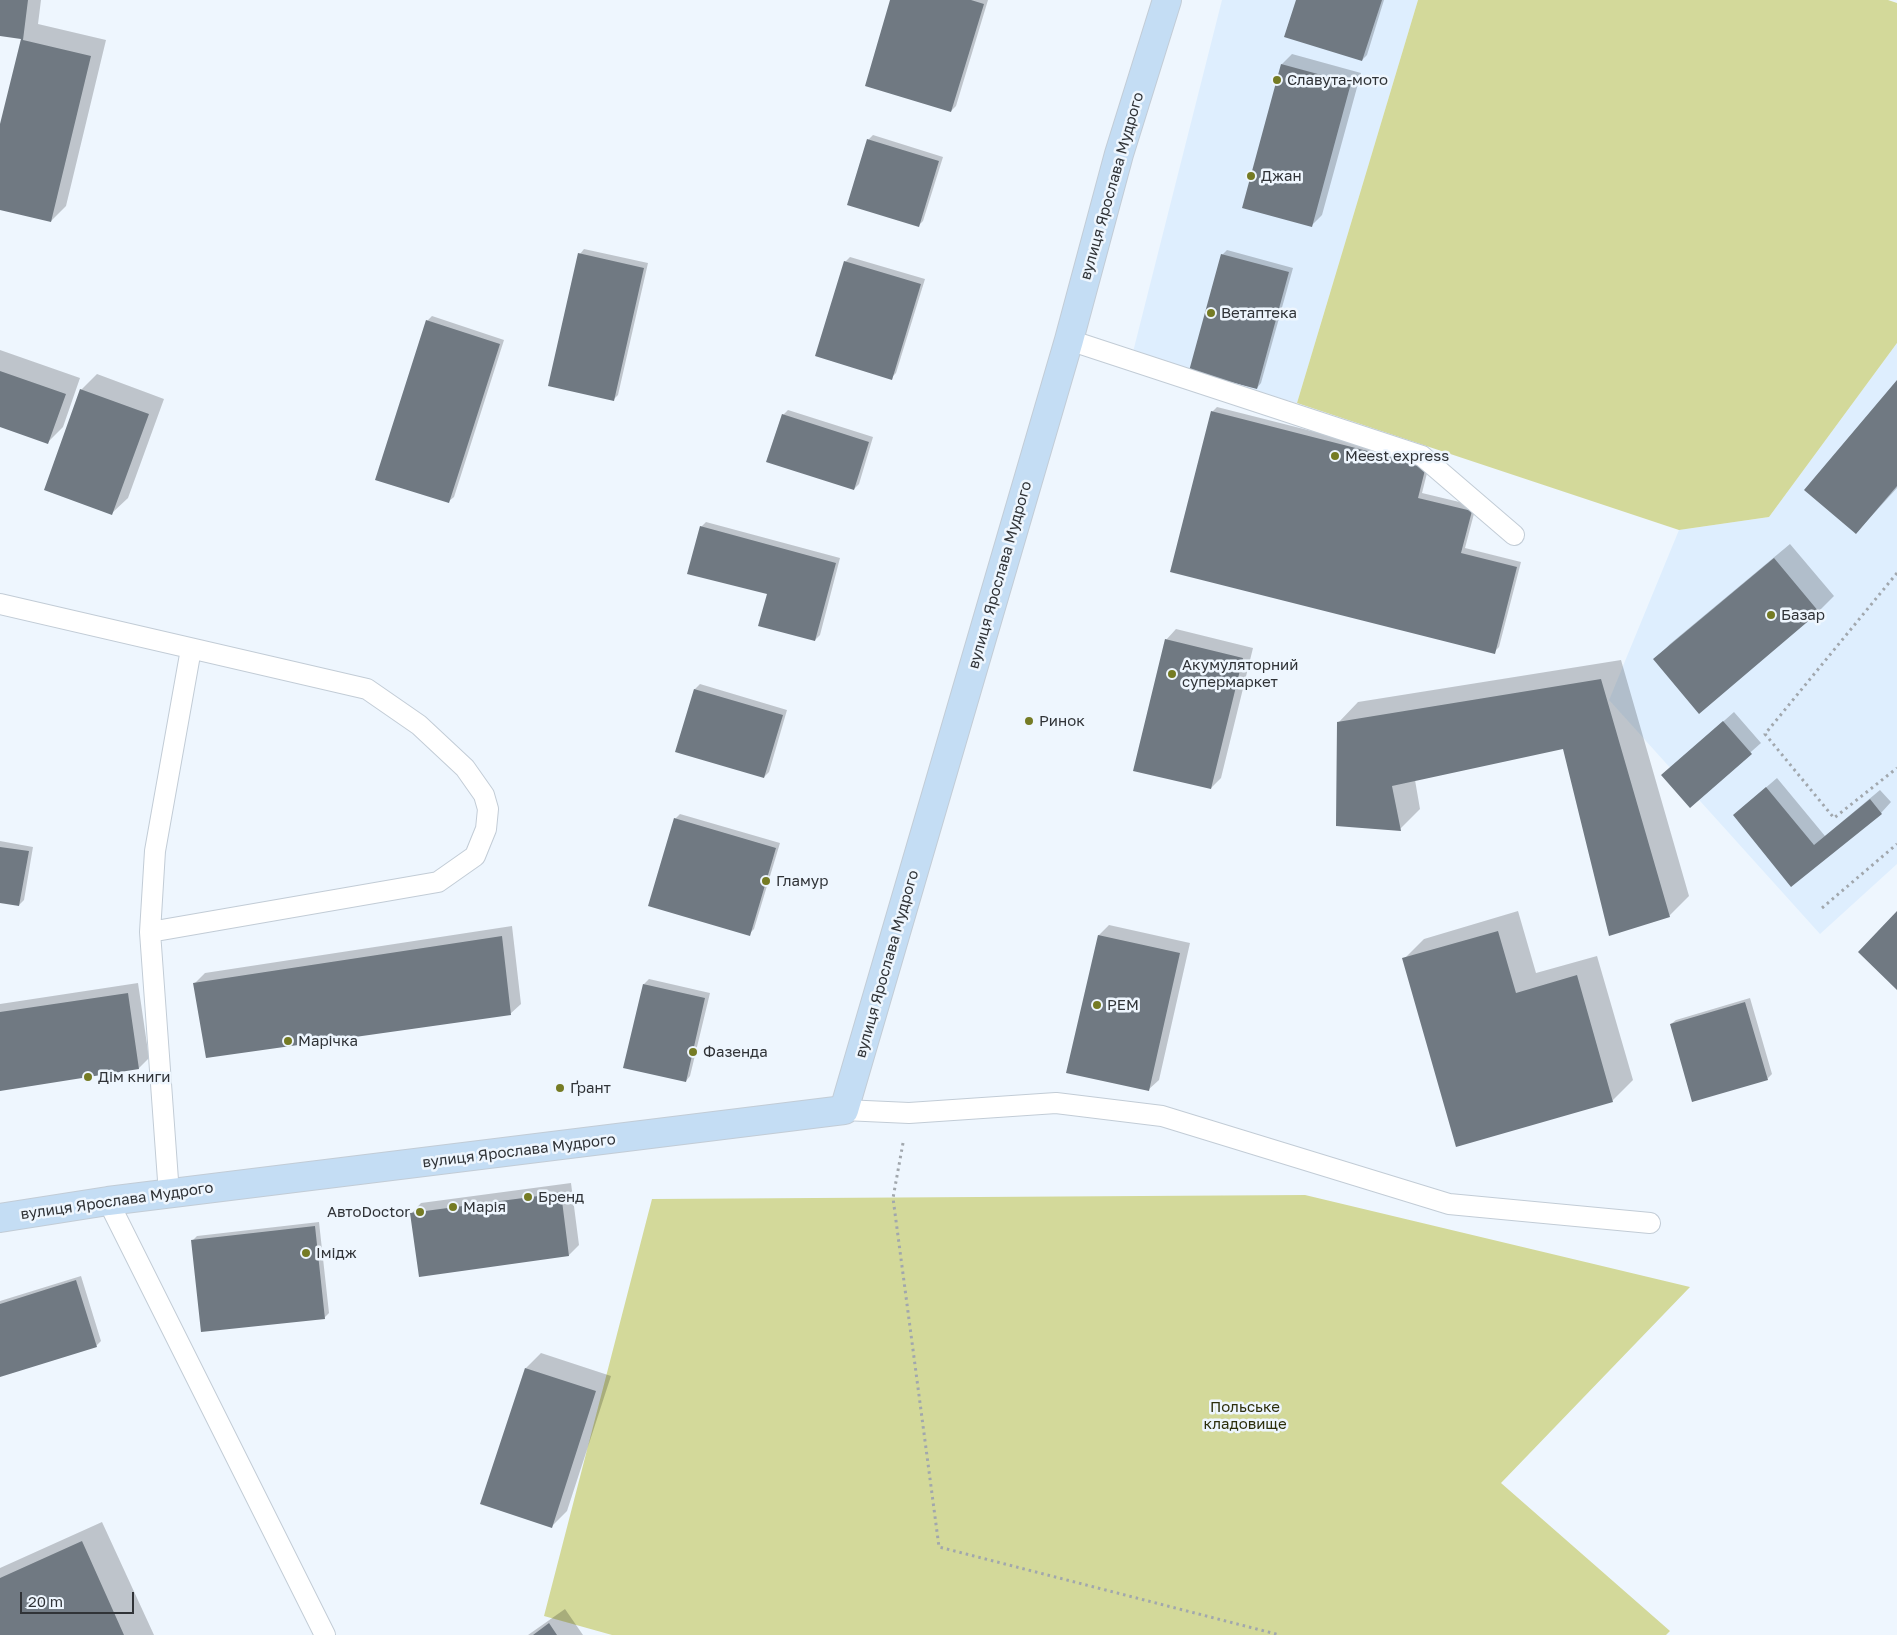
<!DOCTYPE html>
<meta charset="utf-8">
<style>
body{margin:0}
#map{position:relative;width:1897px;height:1635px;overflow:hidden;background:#eef6fe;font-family:"Golos Text",sans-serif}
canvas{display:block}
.scale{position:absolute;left:20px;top:1592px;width:114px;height:22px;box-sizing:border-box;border:2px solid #303337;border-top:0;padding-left:6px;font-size:15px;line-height:18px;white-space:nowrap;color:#303337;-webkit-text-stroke:4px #eef6fe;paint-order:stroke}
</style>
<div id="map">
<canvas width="1897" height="1635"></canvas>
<div class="scale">20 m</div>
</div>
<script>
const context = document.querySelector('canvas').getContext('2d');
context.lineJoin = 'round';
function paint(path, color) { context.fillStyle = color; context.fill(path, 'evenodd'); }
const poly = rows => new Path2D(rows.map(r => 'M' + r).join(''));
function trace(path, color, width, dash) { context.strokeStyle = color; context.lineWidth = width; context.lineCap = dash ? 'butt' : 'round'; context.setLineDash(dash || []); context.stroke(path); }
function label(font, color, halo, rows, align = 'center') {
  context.font = font + ' "Golos Text",sans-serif'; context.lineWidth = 5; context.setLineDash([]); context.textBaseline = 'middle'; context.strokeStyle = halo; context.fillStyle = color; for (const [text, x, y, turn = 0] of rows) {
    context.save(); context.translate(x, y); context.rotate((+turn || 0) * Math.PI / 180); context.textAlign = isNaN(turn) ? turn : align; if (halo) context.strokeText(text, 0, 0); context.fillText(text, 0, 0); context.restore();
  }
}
const built = poly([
 [1222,0,1418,0,1297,403,1132,356],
 [1897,343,1897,864,1820,934,1609,700,1679,530,1769,517]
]);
const green = poly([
 [1418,0,1888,0,1897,3,1897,343,1769,517,1679,530,1297,403],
 [1305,1195,1690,1287,1501,1483,1670,1631,1666,1635,612,1635,544,1616,652,1199]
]);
const shadow = poly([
 [0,0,41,0,38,24,106,40,66,206,51,221,0,209,0,129,22,37,0,35],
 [892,0,988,0,956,106,951,111],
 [1297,0,1384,0,1367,55,1362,60],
 [1292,54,1361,73,1322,215,1312,225,1282,64],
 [873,135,943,157,923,221,918,226,868,140],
 [584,249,648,263,618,395,614,399,580,254],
 [1227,250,1293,268,1261,383,1257,388,1222,255],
 [850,257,925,279,896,373,891,378,845,262],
 [432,316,504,340,454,497,449,501,427,321],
 [0,350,80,378,63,427,48,442,0,425],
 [97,374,164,399,128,498,112,513,81,390],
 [1897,382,1897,488,1856,533],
 [1217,407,1430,461,1422,493,1476,506,1465,548,1521,562,1499,647,1494,652,1212,412],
 [788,410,873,437,859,484,854,489,783,415],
 [706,522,840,558,820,635,815,640,701,527],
 [1790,544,1834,596,1818,612,1655,660,1670,644],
 [1176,629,1253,648,1221,778,1211,788,1166,640],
 [1621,660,1689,896,1669,916,1564,747,1415,780,1420,809,1400,829,1338,723,1358,702],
 [700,684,787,710,769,772,764,777,677,751,695,689],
 [1734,712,1761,743,1690,806,1663,775],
 [1777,778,1825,836,1880,790,1891,802,1881,813,1791,885,1734,815],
 [680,814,780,843,754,929,749,934,675,819],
 [0,841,33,847,24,900,19,905,0,902],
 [1518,911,1536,973,1597,956,1633,1080,1612,1101,1404,959,1424,939],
 [1109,925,1190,943,1159,1080,1148,1090,1068,1072,1099,935],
 [512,926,521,1004,510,1014,195,983,205,973],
 [649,979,710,993,690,1076,686,1081,644,984],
 [138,983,149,1058,139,1068,0,1089,0,1004],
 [1750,998,1772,1074,1767,1079,1671,1024,1676,1020],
 [571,1183,579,1245,569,1255,411,1214,421,1203],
 [319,1222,329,1313,324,1318,192,1241,197,1236],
 [81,1276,101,1341,96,1346,0,1376,0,1301],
 [541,1353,611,1376,567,1511,552,1526,526,1368],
 [102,1522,154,1635,0,1635,0,1568],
 [565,1609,583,1635,528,1635]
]);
const building = poly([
 [0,0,28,0,23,40,91,56,51,222,0,210,0,124,21,39,0,36],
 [890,0,971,0,984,4,951,112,865,86],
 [1296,0,1382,0,1362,61,1284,37],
 [1281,64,1351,83,1312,227,1242,208],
 [867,139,939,161,919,227,847,205],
 [578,253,644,268,614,401,548,386],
 [1221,254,1289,272,1257,389,1189,371],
 [844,261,921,284,892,380,815,356],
 [426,320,500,344,449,503,375,480],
 [0,371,66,394,48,444,0,427],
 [1897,380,1897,486,1856,534,1804,490],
 [80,389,149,414,112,515,44,490],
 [1211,411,1426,466,1418,498,1472,511,1461,553,1517,567,1495,654,1170,572],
 [782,414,869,442,854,490,766,462],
 [700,526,836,563,815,641,758,626,767,594,687,574],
 [1774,558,1819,612,1699,714,1653,659],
 [1165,639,1243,658,1211,789,1133,771],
 [1601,679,1670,917,1609,936,1563,749,1392,786,1401,831,1336,826,1337,722],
 [694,689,783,715,764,778,675,752],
 [1723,721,1752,754,1690,808,1661,775],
 [1766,787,1814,845,1870,799,1882,814,1791,887,1733,815],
 [674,818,776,848,750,936,648,906],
 [0,847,29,851,19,906,0,903],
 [1897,911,1897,990,1858,952],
 [1498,931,1516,993,1577,975,1613,1102,1456,1147,1402,958],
 [1098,935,1180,953,1149,1091,1066,1073],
 [502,936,511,1015,206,1058,193,983],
 [643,984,705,998,686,1082,623,1068],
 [128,993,139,1069,0,1091,0,1012],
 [1745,1002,1768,1080,1692,1102,1670,1024],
 [561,1193,569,1256,419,1277,410,1213],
 [315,1226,325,1319,201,1332,191,1240],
 [76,1280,97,1347,0,1377,0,1304],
 [525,1368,596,1391,552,1528,480,1504],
 [82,1541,124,1635,0,1635,0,1578],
 [549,1623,557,1635,533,1635]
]);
const path = poly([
 [1897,573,1765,734,1834,818,1897,768],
 [1822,908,1897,844],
 [903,1143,893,1198,939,1547,1280,1635]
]);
const lane = poly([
 [1069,340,1422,456,1514,535],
 [0,604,367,689,419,725,465,768,484,795,488,809,486,829,475,856,438,882,150,932,169,1194],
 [150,932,155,851,191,649],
 [844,1110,909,1113,1056,1103,1162,1116,1449,1204,1650,1223],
 [108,1201,325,1635]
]);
const secondary = poly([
 [0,1218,108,1201,844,1110,1069,340,1119,154,1167,0]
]);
const markers = [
 [1277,80,5,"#757b24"],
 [1251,176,5,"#757b24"],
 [1211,313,5,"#757b24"],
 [1335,456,5,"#757b24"],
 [1771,615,5,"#757b24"],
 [1172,674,5,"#757b24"],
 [1029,721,5,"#757b24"],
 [766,881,5,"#757b24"],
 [1097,1005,5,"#757b24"],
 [288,1041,5,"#757b24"],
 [693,1052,5,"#757b24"],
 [88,1077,5,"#757b24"],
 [560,1088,5,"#757b24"],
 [528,1197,5,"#757b24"],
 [453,1207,5,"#757b24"],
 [420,1212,5,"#757b24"],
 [306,1253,5,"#757b24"]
];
const poiNames = [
 ["Славута-мото",1287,80],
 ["Джан",1261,176],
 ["Ветаптека",1221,313],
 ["Meest express",1345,456],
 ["Базар",1781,615],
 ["Акумуляторний",1182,665],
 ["супермаркет",1182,682],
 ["Ринок",1039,721],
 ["Гламур",776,881],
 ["РЕМ",1107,1005],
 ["Марічка",298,1041],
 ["Фазенда",703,1052],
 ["Дім книги",98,1077],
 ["Ґрант",570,1088],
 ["Бренд",538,1197],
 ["Марія",463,1207],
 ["АвтоDoctor",410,1212,"right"],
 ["Імідж",316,1253]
];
const streetNames = [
 ["вулиця Ярослава Мудрого",1112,186,-74],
 ["вулиця Ярослава Мудрого",1000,575,-74],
 ["вулиця Ярослава Мудрого",887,964,-74],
 ["вулиця Ярослава Мудрого",519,1151,-7],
 ["вулиця Ярослава Мудрого",117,1201,-8]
];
const parkNames = [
 ["Польське",1245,1407],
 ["кладовище",1245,1424]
];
paint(built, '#deeefe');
paint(green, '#d3d99a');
paint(shadow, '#0003');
paint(building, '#707982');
trace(lane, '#c2ccd6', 22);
trace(secondary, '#c2ccd6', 30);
trace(path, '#a1a7ad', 3, [2.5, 4]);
trace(lane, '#fff', 20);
trace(secondary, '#c4ddf4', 28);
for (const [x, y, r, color] of markers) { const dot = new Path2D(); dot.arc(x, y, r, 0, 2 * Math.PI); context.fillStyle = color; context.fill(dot); trace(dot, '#eef6fe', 2); }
label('15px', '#303337', '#eef6fe', poiNames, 'left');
label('15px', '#303337', '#eef6fe', streetNames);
label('15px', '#2d2f0c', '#eef6fe', parkNames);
</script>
